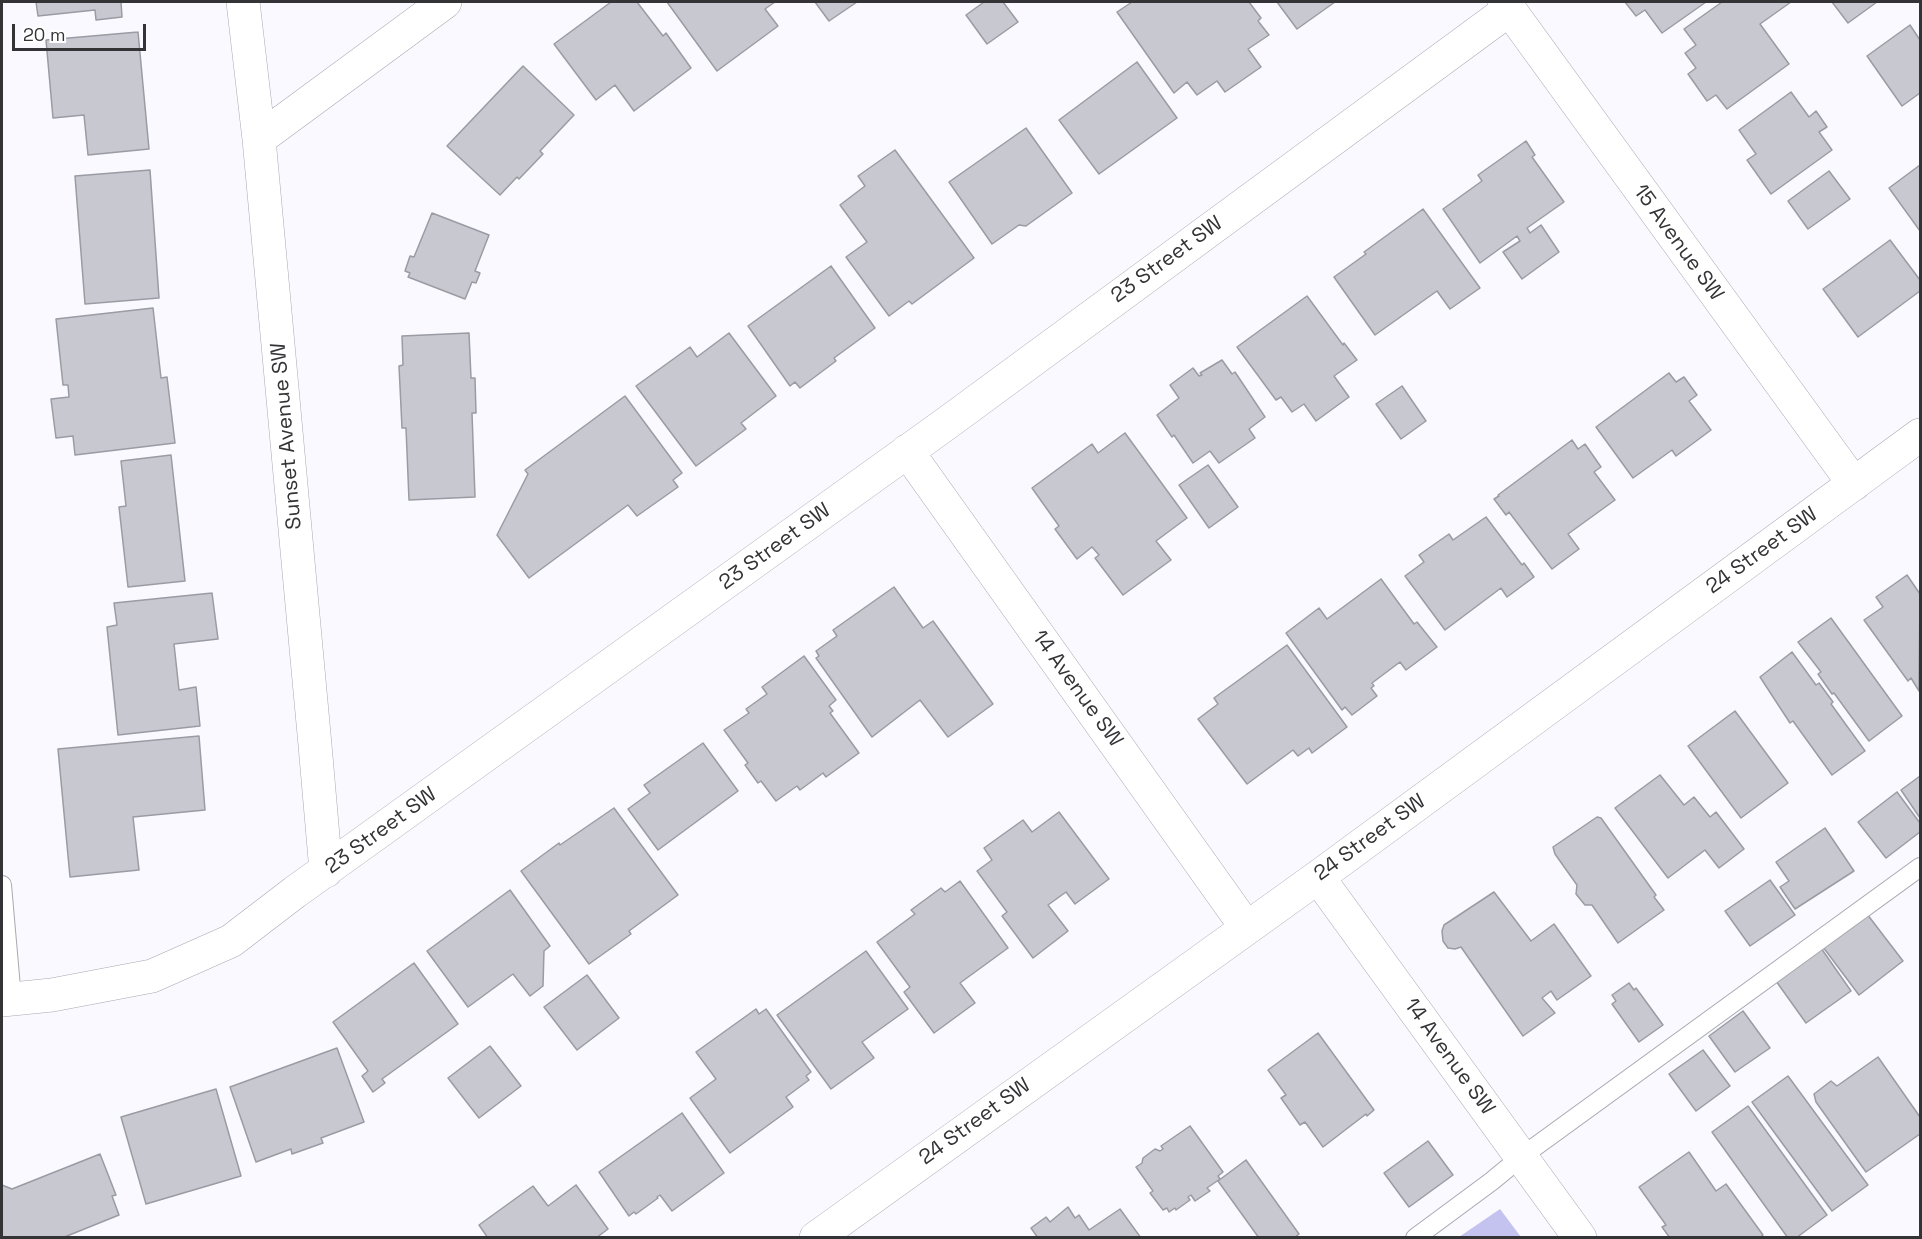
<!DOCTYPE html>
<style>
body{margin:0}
#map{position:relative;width:1922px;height:1239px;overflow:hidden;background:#f9f9ff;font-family:"Space Grotesk",sans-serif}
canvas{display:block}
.frame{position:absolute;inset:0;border:3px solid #343437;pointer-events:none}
.scale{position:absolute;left:12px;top:24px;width:134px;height:27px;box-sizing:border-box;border:3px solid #343437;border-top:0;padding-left:8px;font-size:18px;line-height:21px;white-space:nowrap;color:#343437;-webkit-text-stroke:4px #fff;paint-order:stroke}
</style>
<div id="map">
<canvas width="1922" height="1239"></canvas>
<div class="frame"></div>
<div class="scale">20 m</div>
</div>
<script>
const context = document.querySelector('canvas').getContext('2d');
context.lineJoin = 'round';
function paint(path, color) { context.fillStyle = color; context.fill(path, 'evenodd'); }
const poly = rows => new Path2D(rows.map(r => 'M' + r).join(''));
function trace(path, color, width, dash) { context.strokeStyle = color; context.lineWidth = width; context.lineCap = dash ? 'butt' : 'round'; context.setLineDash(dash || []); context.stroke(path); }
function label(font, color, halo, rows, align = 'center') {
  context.font = font + ' "Space Grotesk",sans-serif'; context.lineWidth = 4.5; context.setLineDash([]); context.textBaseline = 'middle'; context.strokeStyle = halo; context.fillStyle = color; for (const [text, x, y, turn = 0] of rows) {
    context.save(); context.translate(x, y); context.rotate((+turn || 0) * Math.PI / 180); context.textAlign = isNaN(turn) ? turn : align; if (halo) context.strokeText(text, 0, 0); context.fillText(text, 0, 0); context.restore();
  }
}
const green = poly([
 [1500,1209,1521,1237,1459,1237]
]);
const building = poly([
 [36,2,121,2,122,17,96,20,95,10,38,16,36,2],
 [611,2,637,2,663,36,666,33,691,68,634,111,615,85,596,100,554,44,611,2],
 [667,2,775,2,765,9,778,26,717,71,667,2],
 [815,2,857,2,829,21,815,2],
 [984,2,1003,2,1018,22,987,44,966,15,984,2],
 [1132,2,1249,2,1261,18,1258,21,1269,35,1248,49,1261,67,1225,92,1217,81,1197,95,1187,82,1174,93,1117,12,1132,2],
 [1277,2,1335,2,1297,29,1277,2],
 [1625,2,1706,2,1662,33,1645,10,1636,16,1625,2],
 [1722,2,1791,2,1760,24,1789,64,1727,109,1716,95,1707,101,1688,74,1696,68,1685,53,1696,45,1684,29,1722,2],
 [1832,2,1877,2,1848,23,1832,2],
 [1910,25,1920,40,1920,93,1902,106,1867,56,1910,25],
 [138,32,149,149,88,155,84,115,53,118,46,40,138,32],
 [1137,62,1177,118,1099,174,1059,120,1137,62],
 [523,66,574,115,540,151,543,154,519,179,517,177,500,195,447,146,523,66],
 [1791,92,1809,117,1816,111,1827,127,1819,132,1832,150,1771,194,1747,160,1756,154,1739,130,1791,92],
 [1026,128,1072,193,1026,226,1019,225,992,244,949,182,1026,128],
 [1526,141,1535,155,1532,157,1564,202,1527,228,1530,233,1541,225,1559,252,1522,279,1503,252,1520,241,1517,236,1480,263,1443,209,1482,181,1478,175,1526,141],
 [895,150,974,258,912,304,909,301,889,316,846,257,867,242,840,205,865,186,858,176,895,150],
 [1920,165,1920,231,1889,188,1920,165],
 [150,170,159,298,85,304,75,176,150,170],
 [1829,171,1850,199,1808,229,1788,201,1829,171],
 [1423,209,1480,288,1450,309,1437,291,1375,335,1334,277,1366,254,1364,252,1423,209],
 [432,213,489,235,475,271,480,273,476,283,472,282,465,299,408,277,410,273,405,271,410,256,414,257,432,213],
 [1890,240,1920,280,1920,291,1858,337,1823,289,1890,240],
 [831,266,875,328,834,358,836,361,800,388,795,382,790,386,748,326,831,266],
 [1307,296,1343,345,1344,343,1357,360,1334,376,1349,397,1316,421,1304,404,1292,412,1281,397,1276,400,1237,347,1307,296],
 [153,308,161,378,167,377,175,443,75,455,73,436,56,438,51,399,69,397,68,385,63,385,56,319,153,308],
 [469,333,471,378,475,378,476,413,472,413,475,497,409,500,406,428,402,428,399,366,403,365,402,336,469,333],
 [729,333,776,396,741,423,746,429,696,466,636,386,690,347,697,357,729,333],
 [1222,360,1232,374,1235,372,1265,417,1249,429,1255,438,1219,463,1210,451,1193,463,1174,435,1172,437,1157,415,1179,398,1170,385,1193,368,1199,376,1202,375,1200,373,1222,360],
 [1669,373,1676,382,1684,377,1697,395,1689,401,1711,430,1676,456,1672,450,1633,478,1596,427,1669,373],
 [1402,386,1426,421,1401,439,1376,404,1402,386],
 [625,396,682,473,673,480,678,487,637,516,628,505,529,578,497,535,528,474,525,470,625,396],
 [1125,433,1187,518,1156,541,1171,560,1123,595,1095,558,1099,555,1092,547,1077,559,1055,529,1059,526,1032,488,1092,444,1098,453,1125,433],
 [1572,440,1578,449,1585,444,1601,467,1594,472,1615,500,1568,534,1579,549,1552,569,1509,512,1506,515,1494,499,1499,496,1498,495,1572,440],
 [171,455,185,581,128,587,119,507,126,506,121,461,171,455],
 [1208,465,1238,507,1209,528,1179,485,1208,465],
 [1486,517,1522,565,1524,563,1534,577,1507,597,1501,588,1445,630,1405,576,1424,562,1419,555,1449,534,1453,540,1486,517],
 [1907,575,1920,594,1919,691,1911,678,1908,681,1864,620,1883,607,1876,597,1907,575],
 [1381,579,1414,624,1417,622,1437,647,1406,670,1400,662,1372,683,1374,686,1371,688,1377,696,1352,715,1345,707,1342,710,1286,633,1319,608,1327,619,1381,579],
 [894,587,923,628,933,621,993,704,948,737,920,700,872,737,816,658,819,656,816,651,837,636,833,630,894,587],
 [212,593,218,639,174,644,179,690,196,687,200,726,118,735,107,627,117,625,114,603,212,593],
 [1831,618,1902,716,1869,741,1834,693,1832,694,1818,674,1821,672,1798,642,1831,618],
 [1287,645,1347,727,1312,753,1309,748,1298,756,1293,750,1247,784,1198,719,1218,704,1214,698,1287,645],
 [1792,652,1816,685,1819,683,1833,702,1831,704,1865,751,1832,775,1793,721,1790,723,1760,677,1792,652],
 [804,656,836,700,829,706,833,711,830,713,859,753,826,777,823,773,800,790,797,786,776,801,761,781,758,783,745,765,748,763,724,730,749,713,746,709,767,694,762,687,804,656],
 [1735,711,1788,783,1741,818,1688,746,1735,711],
 [199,736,205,810,133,817,139,870,70,877,58,749,199,736],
 [703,743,738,791,658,850,628,809,650,793,644,785,703,743],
 [1660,775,1684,805,1694,797,1710,817,1716,812,1744,849,1719,868,1705,850,1668,878,1615,808,1660,775],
 [1920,776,1920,818,1901,790,1920,776],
 [1897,792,1920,823,1920,832,1886,858,1858,822,1897,792],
 [614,808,678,895,629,931,631,934,589,964,521,871,559,843,560,845,614,808],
 [1059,812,1109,879,1075,904,1066,892,1048,905,1068,931,1033,958,1002,916,1007,912,977,871,992,860,984,848,1023,820,1032,832,1059,812],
 [1597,817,1601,818,1656,895,1654,897,1664,910,1618,943,1592,905,1585,905,1576,894,1577,885,1555,854,1553,847,1597,817],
 [1825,828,1854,871,1795,909,1780,887,1789,881,1776,862,1825,828],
 [1770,880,1795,915,1750,946,1725,911,1770,880],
 [960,881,1008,948,960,983,975,1003,934,1033,904,992,910,987,877,942,915,914,911,910,941,888,945,892,960,881],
 [510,890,550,946,544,951,543,986,530,996,513,974,468,1007,427,951,510,890],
 [1494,892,1531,941,1554,924,1591,976,1557,1000,1551,991,1542,998,1555,1013,1523,1036,1461,947,1455,949,1448,948,1443,941,1442,931,1444,925,1494,892],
 [1867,914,1903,961,1859,995,1823,947,1867,914],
 [1821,948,1851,991,1806,1023,1776,981,1821,948],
 [866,951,908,1009,862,1042,874,1058,831,1089,777,1015,866,951],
 [414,963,458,1024,382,1079,385,1083,373,1092,362,1076,368,1071,333,1022,414,963],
 [587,975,619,1018,577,1050,544,1007,587,975],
 [1629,983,1634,990,1636,988,1663,1025,1639,1042,1612,1004,1616,1001,1612,995,1629,983],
 [756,1009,759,1014,766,1009,811,1072,806,1076,809,1080,786,1097,793,1107,730,1153,690,1098,716,1079,696,1052,756,1009],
 [1743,1011,1770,1048,1735,1072,1709,1036,1743,1011],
 [1318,1033,1374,1110,1367,1116,1366,1114,1323,1147,1305,1122,1300,1125,1281,1098,1286,1095,1268,1070,1318,1033],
 [490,1046,521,1086,479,1118,448,1078,490,1046],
 [337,1048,364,1122,321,1138,323,1143,292,1154,291,1149,256,1162,230,1087,337,1048],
 [1703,1050,1730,1086,1696,1111,1669,1074,1703,1050],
 [1878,1057,1920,1117,1920,1134,1866,1172,1816,1102,1814,1094,1831,1081,1837,1086,1878,1057],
 [1788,1076,1868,1185,1832,1211,1752,1102,1788,1076],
 [216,1089,241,1176,146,1204,121,1117,216,1089],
 [1748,1106,1827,1215,1796,1238,1788,1238,1712,1132,1748,1106],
 [682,1113,724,1173,672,1211,660,1195,657,1197,658,1198,636,1214,634,1212,629,1216,599,1172,682,1113],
 [1190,1126,1223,1172,1218,1176,1220,1179,1207,1188,1210,1191,1195,1201,1191,1195,1188,1197,1190,1200,1176,1210,1175,1208,1169,1212,1167,1208,1163,1210,1150,1193,1153,1191,1136,1167,1142,1163,1143,1158,1155,1149,1160,1151,1163,1149,1161,1146,1190,1126],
 [1428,1141,1453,1175,1409,1207,1384,1173,1428,1141],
 [1689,1152,1716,1191,1726,1184,1763,1235,1759,1238,1670,1238,1662,1227,1666,1225,1639,1187,1689,1152],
 [100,1154,116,1195,112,1196,119,1215,62,1238,2,1238,2,1185,12,1189,100,1154],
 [1246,1160,1299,1234,1294,1238,1259,1238,1218,1181,1246,1160],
 [576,1185,608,1229,596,1238,488,1238,479,1225,533,1186,548,1206,576,1185],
 [1068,1207,1075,1218,1079,1215,1089,1230,1120,1209,1141,1238,1038,1238,1031,1228,1046,1217,1050,1222,1068,1207]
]);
const lane = poly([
 [2,885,12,999],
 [1415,1238,1492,1181,1521,1157,1920,867]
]);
const street = poly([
 [243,2,259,139,315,745,326,871],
 [1504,2,1854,484],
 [259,139,445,2],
 [907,451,1246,927],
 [1318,877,1580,1238],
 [2,1000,52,995,152,976,231,941,295,892,947,423,1510,9],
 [816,1238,1318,877,1920,435]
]);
const streetNames = [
 ["15 Avenue SW",1678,243,54],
 ["23 Street SW",1167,260,-36],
 ["Sunset Avenue SW",287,436,-95],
 ["23 Street SW",775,547,-36],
 ["24 Street SW",1762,551,-36],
 ["14 Avenue SW",1077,689,54],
 ["23 Street SW",381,831,-36],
 ["24 Street SW",1370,838,-36],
 ["14 Avenue SW",1449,1057,54],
 ["24 Street SW",975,1122,-36]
];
paint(green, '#c4c3ef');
paint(building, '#c8c8d1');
trace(building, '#9b9ba4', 1.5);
trace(lane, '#a8a8b1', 20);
trace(street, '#a8a8b1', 34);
trace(lane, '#fff', 18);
trace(street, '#fff', 33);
label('21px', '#343437', '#fff', streetNames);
</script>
